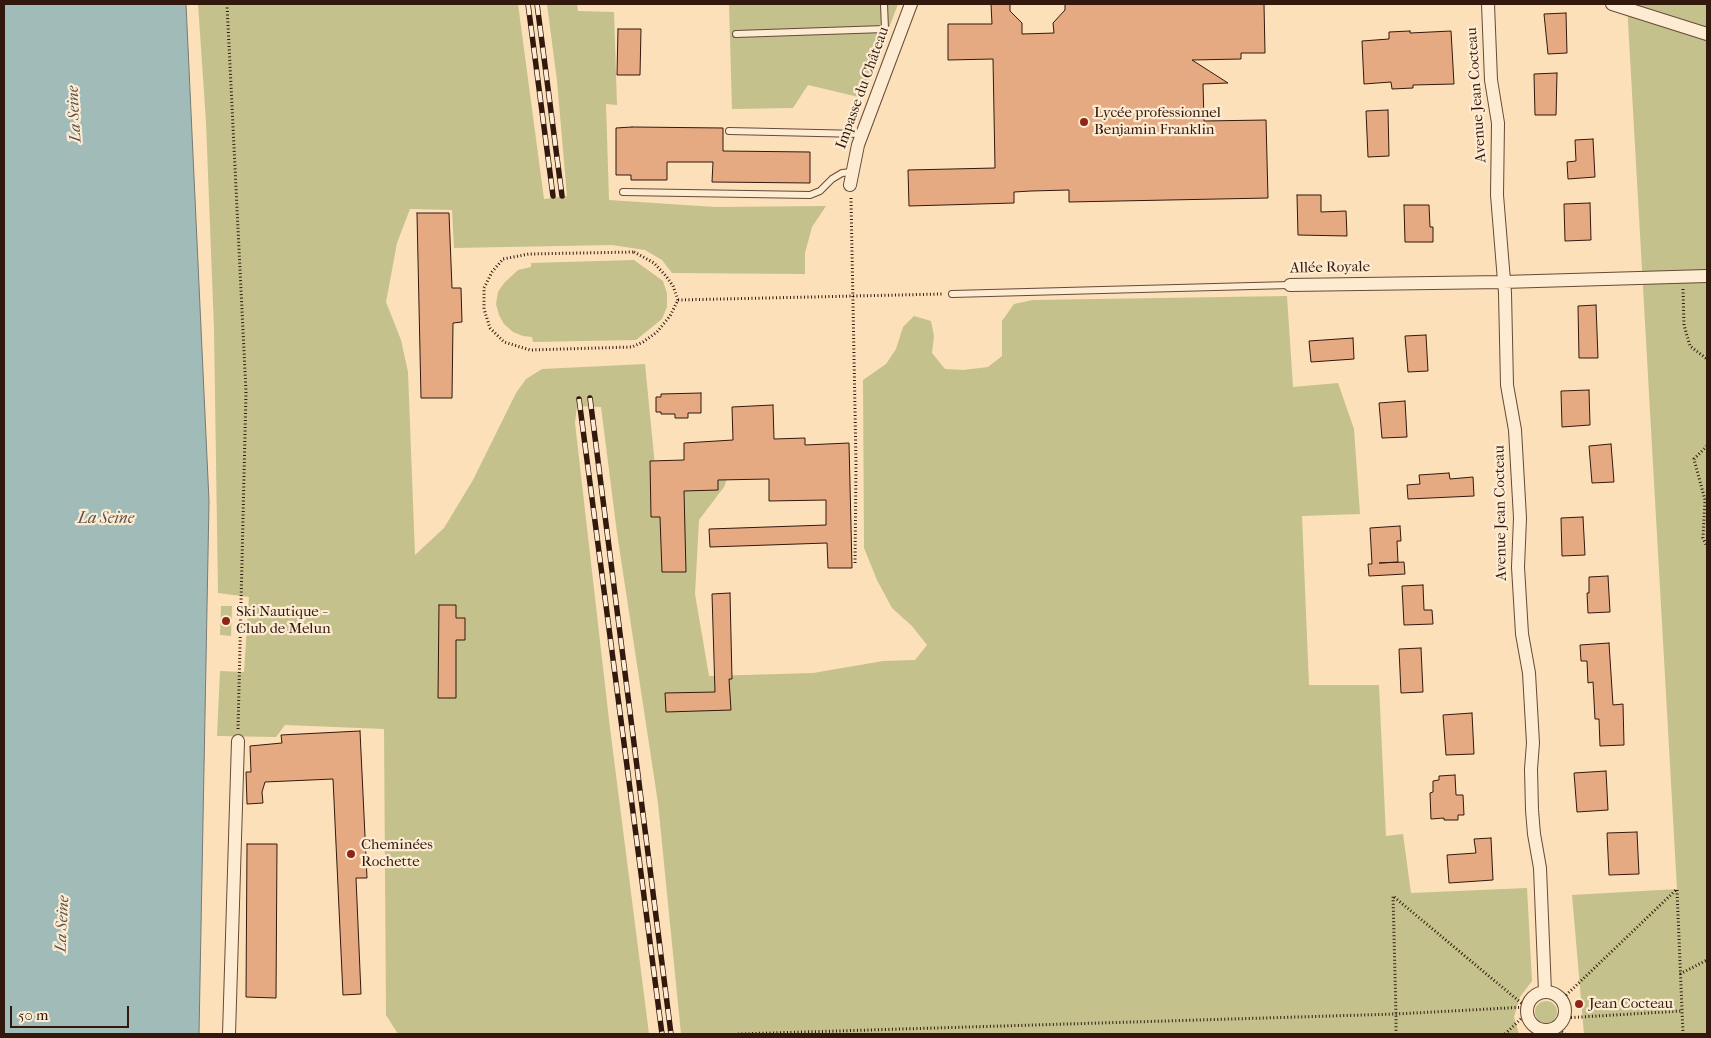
<!DOCTYPE html>
<meta charset="utf-8">
<style>
body{margin:0}
#map{position:relative;width:1711px;height:1038px;overflow:hidden;background:#fce0ba;font-family:"IM FELL French Canon",serif}
canvas{display:block}
.frame{position:absolute;inset:0;border:5px solid #33180e;pointer-events:none}
.scale{position:absolute;left:10px;top:1006px;width:119px;height:22px;box-sizing:border-box;border:2px solid #33180e;border-top:0;padding-left:6px;font-size:15px;line-height:18px;white-space:nowrap;color:#33180e;-webkit-text-stroke:4px #fdebd2;paint-order:stroke}
</style>
<div id="map">
<canvas width="1711" height="1038"></canvas>
<div class="frame"></div>
<div class="scale">50 m</div>
</div>
<script>
const context = document.querySelector('canvas').getContext('2d');
context.lineJoin = 'round';
function paint(path, color) { context.fillStyle = color; context.fill(path, 'evenodd'); }
const poly = rows => new Path2D(rows.map(r => 'M' + r).join(''));
function trace(path, color, width, dash) { context.strokeStyle = color; context.lineWidth = width; context.lineCap = dash ? 'butt' : 'round'; context.setLineDash(dash || []); context.stroke(path); }
function label(font, color, halo, rows, align = 'center') {
  context.font = font + ' "IM FELL French Canon",serif'; context.lineWidth = 4.5; context.setLineDash([]); context.textBaseline = 'middle'; context.strokeStyle = halo; context.fillStyle = color; for (const [text, x, y, turn = 0] of rows) {
    context.save(); context.translate(x, y); context.rotate((+turn || 0) * Math.PI / 180); context.textAlign = isNaN(turn) ? turn : align; if (halo) context.strokeText(text, 0, 0); context.fillText(text, 0, 0); context.restore();
  }
}
const green = poly([
 [198,4,518,4,544,199,567,196,557,81,547,4,577,4,578,11,614,12,617,105,606,104,609,200,715,207,826,206,812,227,805,253,805,274,672,273,662,260,645,250,612,245,454,248,452,210,410,209,397,243,386,302,401,340,408,372,415,555,444,528,473,480,516,393,526,379,542,369,645,364,655,466,732,465,724,487,699,520,695,594,709,676,813,673,883,661,915,660,927,645,912,626,892,608,877,580,864,548,863,380,886,364,896,349,903,327,914,316,931,321,934,336,932,353,945,369,963,370,988,367,1002,356,1002,321,1014,304,1033,300,1287,296,1293,387,1338,383,1354,429,1360,514,1302,516,1309,685,1379,685,1386,836,1403,834,1411,893,1527,888,1532,981,1520,997,1514,1017,1519,1034,681,1034,658,803,617,533,601,407,577,406,575,423,609,720,649,1034,398,1034,386,1015,384,729,285,725,276,737,217,736,220,671,244,672,249,597,218,593,214,329,206,122],
 [729,4,898,4,863,98,808,85,793,108,732,109],
 [1627,4,1707,4,1707,1034,1584,1034,1572,895,1677,889],
 [634,260,663,281,667,293,667,307,662,319,636,340,533,342,532,337,523,336,513,332,504,324,499,315,496,304,498,292,504,283,518,270,531,267,531,263],
 [221,606,232,606,231,636,220,635],
 '1535 1012a11 11 0 1 1 22 0a11 11 0 1 1-22 0Z'
]);
const water = poly([
 [4,4,186,4,209,501,199,1034,4,1034,4,4]
]);
const building = poly([
 [991,4,1010,4,1010,11,1022,23,1022,34,1054,33,1053,23,1065,10,1065,4,1264,4,1265,53,1241,53,1241,59,1192,60,1228,83,1203,84,1204,121,1266,120,1268,198,1069,202,1069,190,1031,191,1014,192,1014,203,909,206,908,170,995,168,993,59,948,60,948,24,992,24,991,4],
 [1566,13,1567,53,1548,54,1544,14,1566,13],
 [618,29,641,29,640,75,617,75,618,29],
 [1410,31,1410,33,1451,31,1454,84,1413,85,1413,88,1392,89,1391,82,1364,84,1362,41,1389,39,1389,32,1410,31],
 [1557,73,1556,115,1535,115,1534,74,1557,73],
 [1388,110,1389,156,1368,157,1366,111,1388,110],
 [632,127,723,128,723,151,810,152,810,183,712,182,713,162,667,162,667,180,631,180,631,175,616,175,616,128,632,127],
 [1593,139,1595,177,1568,179,1567,162,1576,161,1575,140,1593,139],
 [1297,195,1321,195,1321,212,1346,211,1347,236,1298,235,1297,195],
 [1590,203,1591,240,1565,241,1564,204,1590,203],
 [1404,205,1429,205,1430,227,1433,227,1433,242,1405,242,1404,205],
 [417,213,449,213,452,288,461,288,462,322,453,323,452,398,421,398,417,213],
 [1596,305,1598,358,1579,358,1578,306,1596,305],
 [1426,335,1428,371,1408,372,1405,336,1426,335],
 [1353,338,1354,359,1311,362,1309,341,1353,338],
 [1589,390,1590,425,1562,427,1561,391,1589,390],
 [701,393,701,413,688,413,688,418,675,418,675,414,661,414,661,412,656,412,656,397,661,397,661,394,701,393],
 [1405,401,1407,437,1382,438,1379,403,1405,401],
 [773,405,774,439,805,438,805,445,849,443,852,568,828,568,827,543,710,547,709,529,826,525,826,500,769,501,769,479,718,480,718,490,684,491,686,572,662,572,660,517,651,517,650,461,684,460,684,443,733,440,732,407,773,405],
 [1611,444,1614,482,1592,483,1589,446,1611,444],
 [1449,473,1450,479,1473,477,1474,496,1408,499,1407,485,1420,484,1419,475,1449,473],
 [1583,517,1585,555,1562,556,1561,518,1583,517],
 [1400,526,1401,541,1397,541,1398,562,1379,563,1404,562,1405,574,1369,576,1368,564,1372,564,1370,528,1400,526],
 [1608,576,1610,612,1588,613,1587,593,1589,593,1589,577,1608,576],
 [1423,585,1424,610,1432,610,1433,624,1404,625,1402,586,1423,585],
 [730,593,732,679,729,679,731,710,666,712,665,693,715,692,712,594,730,593],
 [439,605,456,605,456,618,465,618,465,640,456,640,456,698,438,698,439,605],
 [1609,643,1613,705,1623,704,1624,745,1600,746,1599,719,1595,719,1593,682,1588,683,1587,661,1581,661,1580,645,1609,643],
 [1421,648,1423,692,1401,693,1399,649,1421,648],
 [1472,713,1474,754,1446,755,1443,715,1472,713],
 [360,731,367,878,356,878,361,994,343,995,333,779,265,782,262,792,263,803,247,804,246,772,251,772,250,746,282,743,281,735,360,731],
 [1606,771,1608,810,1577,812,1574,773,1606,771],
 [1455,775,1456,795,1463,795,1464,815,1458,815,1458,820,1444,820,1444,818,1431,819,1430,793,1433,792,1433,781,1439,780,1439,776,1455,775],
 [1637,832,1639,874,1609,875,1607,833,1637,832],
 [1491,838,1493,880,1449,883,1447,855,1476,853,1474,839,1491,838],
 [247,844,277,844,276,998,246,997,247,844]
]);
const path = poly([
 [227,4,246,392,238,730],
 [851,198,856,463,855,564],
 [634,252,654,263,666,276,673,286,678,300,670,316,657,332,643,342,632,347,530,350,504,342,490,328,484,309,484,288,492,272,503,259,529,254,634,252],
 [1683,289,1684,325,1690,346,1707,359],
 [678,300,942,294],
 [1707,446,1694,459,1705,500,1703,538,1707,547],
 [1677,890,1683,1034],
 [1680,974,1707,960],
 [1561,1000,1677,889],
 [1564,1018,1682,1011],
 [1556,1028,1565,1034],
 [738,1034,1396,1014,1526,1007,1393,896,1396,1014,1396,1034],
 [1505,1034,1526,1014]
]);
const service = poly([
 [736,34,885,29,884,4],
 [729,131,862,134],
 [623,192,810,195,820,191,832,179,842,173,852,172],
 [952,294,1290,285]
]);
const minor = poly([
 [1488,4,1491,80,1498,123,1497,195,1505,293,1507,385,1515,430,1520,518,1518,567,1522,634,1529,673,1533,743,1531,769,1532,810,1534,834,1540,868,1545,992],
 [1612,4,1707,34],
 [850,185,858,145,911,4],
 [1290,285,1503,282,1707,276],
 '1527 1011a19 19 0 1 1 38 0a19 19 0 1 1-38 0Z',
 [229,1034,238,741]
]);
const rail = poly([
 [528,4,553,196],
 [537,4,562,196],
 [590,398,671,1034],
 [579,399,662,1034]
]);
const markers = [
 [1084,122,5,"#8f2418"],
 [226,621,5,"#8f2418"],
 [351,854,5,"#8f2418"],
 [1579,1004,5,"#8f2418"]
];
const streetNames = [
 ["Impasse du Château",863,88,-70],
 ["Avenue Jean Cocteau",1477,95,-94],
 ["Allée Royale",1330,268,-1],
 ["Avenue Jean Cocteau",1501,513,-91]
];
const poiNames = [
 ["Lycée professionnel",1094,113],
 ["Benjamin Franklin",1094,130],
 ["Ski Nautique -",236,612],
 ["Club de Melun",236,629],
 ["Cheminées",361,845],
 ["Rochette",361,862],
 ["Jean Cocteau",1589,1004]
];
const waterNames = [
 ["La Seine",75,114,-93],
 ["La Seine",106,519],
 ["La Seine",63,924,-87]
];
paint(green, '#c4c18c');
paint(water, '#a1bbb8');
trace(water, '#757a74', 1);
paint(building, '#e6aa83');
trace(building, '#33180e', 1);
trace(service, '#654a39', 8);
trace(minor, '#654a39', 14);
trace(path, '#33180e', 3, [1, 2.5]);
trace(service, '#fdebd2', 6);
trace(minor, '#fdebd2', 12);
trace(rail, '#33180e', 5.5);
trace(rail, '#fdebd2', 4, [11]);
for (const [x, y, r, color] of markers) { const dot = new Path2D(); dot.arc(x, y, r, 0, 2 * Math.PI); context.fillStyle = color; context.fill(dot); trace(dot, '#fdebd2', 2); }
label('15px', '#33180e', '#fdebd2', streetNames);
label('15px', '#33180e', '#fdebd2', poiNames, 'left');
label('italic 16px', '#5a514a', '#fdebd2', waterNames);
</script>
